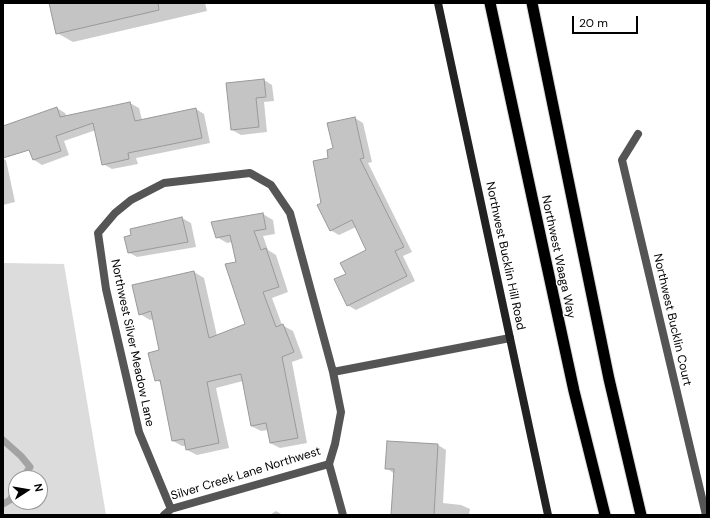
<!DOCTYPE html>
<style>
body{margin:0}
#map{position:relative;width:710px;height:518px;overflow:hidden;background:#fff;font-family:"DM Sans",sans-serif}
canvas{display:block}
.frame{position:absolute;inset:0;border:4px solid #000;pointer-events:none}
.north{position:absolute;left:8px;top:470px;width:40px;height:40px;box-sizing:border-box;background:#fff;border:1px solid #999;border-radius:50%;rotate:78deg;font-size:11px;font-weight:700;line-height:16px;text-align:center;color:#000}
.north::after{content:'';display:block;margin:auto;width:14px;height:18px;background:#000;clip-path:polygon(50% 0,100% 100%,50% 72%,0 100%)}
.scale{position:absolute;left:572px;top:16px;width:66px;height:18px;box-sizing:border-box;border:2px solid #000;border-top:0;padding-left:5px;font-size:12px;line-height:14px;white-space:nowrap;color:#000;-webkit-text-stroke:3px #fff;paint-order:stroke}
</style>
<div id="map">
<canvas width="710" height="518"></canvas>
<div class="frame"></div>
<div class="north">N</div>
<div class="scale">20 m</div>
</div>
<script>
const context = document.querySelector('canvas').getContext('2d');
context.lineJoin = 'round';
function paint(path, color) { context.fillStyle = color; context.fill(path, 'evenodd'); }
const poly = rows => new Path2D(rows.map(r => 'M' + r).join(''));
function trace(path, color, width, dash) { context.strokeStyle = color; context.lineWidth = width; context.lineCap = dash ? 'butt' : 'round'; context.setLineDash(dash || []); context.stroke(path); }
function label(font, color, halo, rows, align = 'center') {
  context.font = font + ' "DM Sans",sans-serif'; context.lineWidth = 3; context.setLineDash([]); context.textBaseline = 'middle'; context.strokeStyle = halo; context.fillStyle = color; for (const [text, x, y, turn = 0] of rows) {
    context.save(); context.translate(x, y); context.rotate((+turn || 0) * Math.PI / 180); context.textAlign = isNaN(turn) ? turn : align; if (halo) context.strokeText(text, 0, 0); context.fillText(text, 0, 0); context.restore();
  }
}
const green = poly([
 [3,263,64,264,106,515,3,515],
 [16,478,40,478,40,502,16,502]
]);
const shadow = poly([
 [50,3,205,3,207,11,73,42,57,33],
 [264,80,272,85,274,101,264,102,267,132,241,135,232,130],
 [130,103,139,108,142,120,196,109,204,114,210,143,136,158,138,164,112,169,103,164,96,130,64,141,69,155,42,165,34,160,57,108,65,113,67,117],
 [355,118,363,123,372,162,368,163,412,252,403,256,415,281,356,310,347,305,367,251,356,227,339,235,330,230,323,203,330,159],
 [3,159,6,160,15,202,3,205],
 [263,214,273,220,275,234,263,236,268,250,276,255,288,292,272,298,282,325,293,331,303,358,292,362,307,443,280,448,270,443,268,430,261,431,251,426,243,381,216,388,229,448,197,455,187,450,186,446,182,446,173,441,162,383,156,380,160,351,153,319,150,320,140,314,194,272,204,278,217,336,246,324,232,242,227,243,217,237],
 [182,218,191,223,196,247,137,257,128,252],
 [438,445,446,450,443,503,461,505,470,509,469,515,392,515,395,474,386,468],
 [276,511,283,515,270,515]
]);
const stream = poly([
 [3,440,21,456,30,467,23,478],
 [3,504,10,500,16,490]
]);
const building = poly([
 [49,3,158,3,159,10,56,34,49,3],
 [264,79,266,97,256,98,259,127,231,130,226,83,264,79],
 [130,102,135,121,196,108,202,138,128,153,129,159,102,165,93,123,56,136,61,151,33,160,29,150,3,158,3,126,57,107,60,117,130,102],
 [355,117,364,158,360,159,404,247,395,251,407,276,347,306,334,279,346,274,340,263,366,250,352,220,330,231,317,205,321,203,313,161,328,158,327,150,333,148,327,123,355,117],
 [263,213,266,229,254,231,261,250,266,248,279,287,263,292,276,327,283,324,294,352,282,357,298,438,270,443,266,423,251,426,241,374,207,382,219,443,186,450,184,439,172,441,160,380,155,381,148,353,159,350,151,311,139,315,132,285,194,271,209,338,245,324,225,264,236,262,230,235,216,238,211,222,263,213],
 [182,217,188,242,128,253,124,237,131,235,130,229,182,217],
 [387,441,438,444,434,515,391,515,394,469,385,469,387,441]
]);
const minor = poly([
 [638,134,622,160,706,515],
 [333,372,510,338],
 [329,464,343,515],
 [164,515,171,509,329,464,335,444,341,412,333,372,290,213,271,185,250,173,164,183,131,200,115,213,98,233,106,289,139,432,171,509]
]);
const secondary = poly([
 [438,3,548,515]
]);
const trunk = poly([
 [490,3,574,391,605,515],
 [532,3,609,379,641,515]
]);
const streetNames = [
 ["Northwest Bucklin Hill Road",505,256,78],
 ["Northwest Waaga Way",558,257,78],
 ["Northwest Bucklin Court",672,320,77],
 ["Northwest Silver Meadow Lane",132,343,78],
 ["Silver Creek Lane Northwest",246,474,-17]
];
paint(green, '#dcdcdc');
paint(shadow, '#0003');
trace(stream, '#a3a3a3', 7);
paint(building, '#c4c4c4');
trace(building, '#999', 1);
trace(trunk, '#dbdbdb', 13);
trace(minor, '#555', 8);
trace(secondary, '#222', 8);
trace(trunk, '#000', 11);
label('12px', '#000', '#fff', streetNames);
</script>
